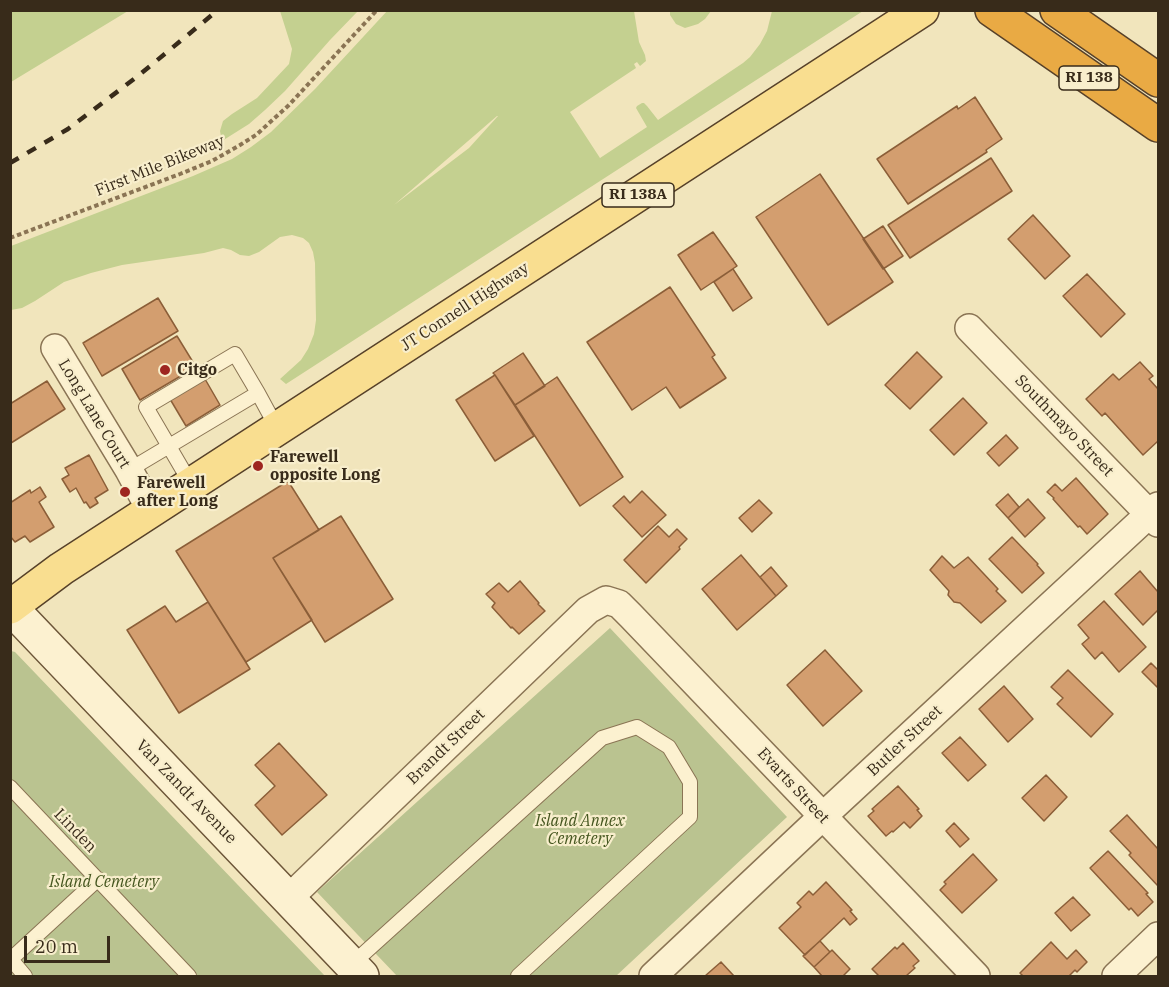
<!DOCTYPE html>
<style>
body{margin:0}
#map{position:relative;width:1169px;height:987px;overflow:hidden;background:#f1e5bc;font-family:"IBM Plex Serif",serif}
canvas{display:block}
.frame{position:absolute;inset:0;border:12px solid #382b1a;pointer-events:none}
.scale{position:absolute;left:24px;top:936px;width:86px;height:27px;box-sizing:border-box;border:3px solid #382b1a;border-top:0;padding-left:8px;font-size:18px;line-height:21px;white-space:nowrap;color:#382b1a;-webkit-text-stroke:4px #f8eecc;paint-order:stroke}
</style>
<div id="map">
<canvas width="1169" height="987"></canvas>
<div class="frame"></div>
<div class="scale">20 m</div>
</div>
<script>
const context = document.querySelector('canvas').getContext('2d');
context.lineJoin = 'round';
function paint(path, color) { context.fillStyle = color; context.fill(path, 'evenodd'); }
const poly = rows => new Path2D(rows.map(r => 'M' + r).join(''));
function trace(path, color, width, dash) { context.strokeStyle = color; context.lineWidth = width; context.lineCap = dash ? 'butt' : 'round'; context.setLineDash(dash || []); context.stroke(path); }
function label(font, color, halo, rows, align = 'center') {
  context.font = font + ' "IBM Plex Serif",serif'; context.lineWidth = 4.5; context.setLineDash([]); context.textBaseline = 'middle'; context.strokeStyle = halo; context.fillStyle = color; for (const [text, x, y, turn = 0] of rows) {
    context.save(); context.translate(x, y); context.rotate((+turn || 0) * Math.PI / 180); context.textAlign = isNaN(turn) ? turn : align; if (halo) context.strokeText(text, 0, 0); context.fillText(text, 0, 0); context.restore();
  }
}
const green = poly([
 [11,10,128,10,128,11,11,82],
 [388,10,634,11,639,42,645,55,646,61,640,66,637,62,634,64,636,68,570,112,600,158,647,127,636,108,637,106,642,103,644,103,647,106,658,120,743,63,750,57,760,44,767,31,772,11,863,11,286,384,280,379,301,360,308,349,314,334,316,320,315,263,313,252,309,243,303,238,292,235,280,237,259,252,249,256,240,255,231,250,223,248,204,253,122,265,91,273,64,282,35,301,22,308,11,310,11,246,193,176,232,159,251,147,271,132,315,89],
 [498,116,469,148,394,205,497,116],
 [280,11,358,11,330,40,285,91,265,110,249,124,222,141,220,131,223,121,232,114,257,98,289,64,292,49],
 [670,11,670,10,711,11,705,19,698,24,685,28,676,24,670,15]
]);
const cemetery = poly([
 [610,628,787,817,616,976,397,976,317,892],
 [11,651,15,652,325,976,11,976]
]);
const building = poly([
 [975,97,1002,139,986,150,987,152,908,204,877,159,957,106,958,109,975,97],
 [991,158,1012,191,910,258,888,225,991,158],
 [820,174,893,282,828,325,756,217,820,174],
 [1033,215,1070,256,1045,279,1008,239,1033,215],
 [883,226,903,256,883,269,863,239,883,226],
 [713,232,737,266,701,290,678,255,713,232],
 [733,269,752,298,733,311,714,282,733,269],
 [1087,274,1125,314,1101,337,1063,296,1087,274],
 [670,287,715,355,712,357,726,378,680,408,666,387,632,410,587,342,670,287],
 [158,298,178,331,102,376,83,343,158,298],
 [177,336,196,367,140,400,122,369,177,336],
 [917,352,942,377,910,409,885,385,917,352],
 [523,353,545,386,515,405,495,375,493,373,523,353],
 [1140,362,1153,376,1149,379,1158,389,1158,441,1143,455,1105,413,1102,416,1086,399,1113,374,1119,380,1140,362],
 [495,375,534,436,495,461,456,400,495,375],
 [557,377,623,477,580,506,515,405,557,377],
 [205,379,220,405,186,426,170,399,205,379],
 [47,381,65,409,11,443,10,404,47,381],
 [963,398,987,423,954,455,930,430,963,398],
 [1006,435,1018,448,999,466,987,453,1006,435],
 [89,455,108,490,95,498,98,503,90,508,86,502,84,503,76,488,70,492,62,479,69,475,65,468,89,455],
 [1076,478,1108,514,1087,534,1080,526,1078,527,1053,499,1054,498,1047,492,1055,484,1062,491,1076,478],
 [288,481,319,530,273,558,312,620,246,662,176,551,288,481],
 [40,487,46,497,39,502,54,527,30,542,25,536,15,542,10,536,10,503,30,490,31,493,40,487],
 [642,491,666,515,642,537,613,506,624,496,630,503,642,491],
 [1008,494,1019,507,1008,518,996,505,1008,494],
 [1028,499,1045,518,1025,537,1008,518,1028,499],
 [759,500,772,513,752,532,739,518,759,500],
 [341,516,393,599,325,642,273,558,341,516],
 [658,526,669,537,677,529,687,539,679,547,680,549,646,583,624,560,658,526],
 [1012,537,1038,564,1037,565,1044,573,1022,593,989,559,1012,537],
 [741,555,776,596,737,630,702,589,741,555],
 [942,556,954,568,968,557,998,589,996,591,1006,601,981,623,960,603,954,602,948,595,949,591,930,570,942,556],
 [771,567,787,586,776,596,760,577,771,567],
 [1140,571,1158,592,1158,610,1143,625,1115,594,1140,571],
 [520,581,539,603,538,604,545,611,519,634,512,627,511,628,492,607,495,603,486,594,499,583,508,592,520,581],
 [1104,601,1146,647,1119,672,1102,652,1095,659,1082,644,1089,638,1078,625,1104,601],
 [208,602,250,669,179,713,127,630,165,606,176,622,208,602],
 [825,650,862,691,823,726,787,685,825,650],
 [1151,663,1158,670,1158,685,1157,687,1142,672,1151,663],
 [1068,670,1113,714,1091,737,1057,704,1063,698,1051,687,1068,670],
 [1004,686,1033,719,1008,742,979,709,1004,686],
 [960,737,986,765,968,781,942,753,960,737],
 [279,743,327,795,282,835,255,805,275,786,255,765,279,743],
 [1046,775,1067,797,1044,821,1022,798,1046,775],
 [898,786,919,809,917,810,922,816,910,828,904,822,893,832,892,831,886,836,868,816,874,811,872,809,898,786],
 [1127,815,1158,849,1158,886,1129,855,1131,853,1110,831,1127,815],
 [954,823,969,839,960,847,946,831,954,823],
 [1108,851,1148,893,1146,894,1153,902,1138,916,1131,908,1129,910,1090,868,1108,851],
 [973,854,997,880,962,913,940,890,946,884,944,882,973,854],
 [826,882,852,910,850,911,857,919,850,925,844,918,805,955,779,928,801,907,797,903,809,891,813,895,826,882],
 [1073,897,1090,915,1071,931,1055,913,1073,897],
 [820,941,830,952,814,967,803,956,820,941],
 [1051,942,1067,959,1076,950,1087,962,1077,972,1075,970,1069,976,1022,976,1023,976,1020,973,1051,942],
 [903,943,919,961,913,966,915,968,906,976,879,976,872,969,895,947,897,949,903,943],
 [832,950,850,969,843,976,822,976,814,967,832,950],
 [721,962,734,976,705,976,721,962]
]);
const path = poly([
 [10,238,180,174,212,161,240,145,256,135,289,105,377,10]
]);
const lane = poly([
 [129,470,258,393],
 [191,484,146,407,235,354,258,393,277,428],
 [10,787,189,976],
 [10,958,25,976],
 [10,960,98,879],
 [351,965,602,738,637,727,669,747,690,782,690,817,518,976]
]);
const street = poly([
 [969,328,1158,523],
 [55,348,129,470,151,511],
 [288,899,588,610,606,600,619,604,631,616,976,976],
 [653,976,822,817,1158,506],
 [1116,976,1158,936]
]);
const secondary = poly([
 [10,607,362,976]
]);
const primary = poly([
 [10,607,61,569,922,10]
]);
const highway = poly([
 [992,10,1158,125],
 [1057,10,1158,80]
]);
const rail = poly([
 [10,163,68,129,138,76,218,10]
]);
const markers = [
 [165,370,6,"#9e2620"],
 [258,466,6,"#9e2620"],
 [125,492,6,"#9e2620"]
];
const shields = [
 [1089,78,60],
 [638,195,72]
];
const shieldNames = [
 ["RI 138",1089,78],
 ["RI 138A",638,195]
];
const streetNames = [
 ["First Mile Bikeway",160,166,-22],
 ["JT Connell Highway",465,307,-33],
 ["Long Lane Court",94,414,59],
 ["Southmayo Street",1064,426,46],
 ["Butler Street",905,741,-43],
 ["Brandt Street",446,747,-44],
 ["Evarts Street",793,786,47],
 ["Van Zandt Avenue",186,792,46],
 ["Linden",75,831,46]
];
const poiNames = [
 ["Citgo",177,370],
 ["Farewell",270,457],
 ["opposite Long",270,475],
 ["Farewell",137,483],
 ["after Long",137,501]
];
const parkNames = [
 ["Island Annex",580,821],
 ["Cemetery",580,839],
 ["Island Cemetery",104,882]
];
paint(green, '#c4d090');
paint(cemetery, '#bac390');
paint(building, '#d39e6f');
trace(building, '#8b5e38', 1.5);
trace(lane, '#8a7454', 16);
trace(street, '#8a7454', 30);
trace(secondary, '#6c5538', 36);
trace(primary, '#574129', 36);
trace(highway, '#574129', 36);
trace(path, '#8a7454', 4, [4.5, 3]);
trace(lane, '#fcf1d0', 14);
trace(street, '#fcf1d0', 27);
trace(secondary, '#fcf1d0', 33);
trace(primary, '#f9de90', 33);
trace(highway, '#e9aa44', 33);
trace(rail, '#382b1a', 4.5, [10, 10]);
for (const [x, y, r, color] of markers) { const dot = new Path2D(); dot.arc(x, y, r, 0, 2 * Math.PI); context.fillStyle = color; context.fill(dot); trace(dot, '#f8eecc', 2); }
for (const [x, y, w] of shields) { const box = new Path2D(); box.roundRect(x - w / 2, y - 12, w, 24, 4.5); context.fillStyle = '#f8eecc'; context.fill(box); trace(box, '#382b1a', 1.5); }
label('bold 15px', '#382b1a', null, shieldNames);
label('16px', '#382b1a', '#f8eecc', streetNames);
label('bold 16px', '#382b1a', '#f8eecc', poiNames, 'left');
label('italic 16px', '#45561f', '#f8eecc', parkNames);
</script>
